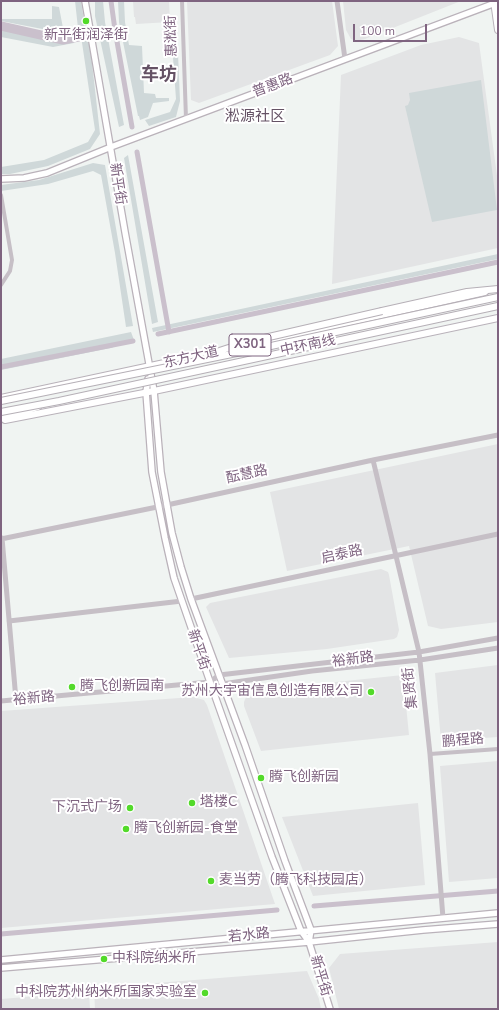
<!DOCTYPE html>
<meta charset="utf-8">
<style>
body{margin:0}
#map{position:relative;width:499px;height:1010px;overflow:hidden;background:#f0f4f2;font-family:"Nunito Sans",sans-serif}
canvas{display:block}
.frame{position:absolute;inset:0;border:2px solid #7f6480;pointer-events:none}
.scale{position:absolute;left:353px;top:24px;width:74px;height:18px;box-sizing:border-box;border:2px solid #7f6480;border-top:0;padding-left:5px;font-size:12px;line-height:14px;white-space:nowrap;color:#7f6480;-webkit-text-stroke:3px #fff;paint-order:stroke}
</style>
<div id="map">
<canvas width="499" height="1010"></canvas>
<div class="frame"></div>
<div class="scale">100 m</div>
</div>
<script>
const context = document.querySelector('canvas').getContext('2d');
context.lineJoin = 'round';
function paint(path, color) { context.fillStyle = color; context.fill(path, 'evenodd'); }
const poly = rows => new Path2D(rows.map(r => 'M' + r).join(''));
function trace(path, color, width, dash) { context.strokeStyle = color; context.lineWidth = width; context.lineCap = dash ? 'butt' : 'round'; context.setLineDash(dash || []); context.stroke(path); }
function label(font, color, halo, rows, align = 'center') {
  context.font = font + ' "Nunito Sans","Noto Sans SC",sans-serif'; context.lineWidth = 4; context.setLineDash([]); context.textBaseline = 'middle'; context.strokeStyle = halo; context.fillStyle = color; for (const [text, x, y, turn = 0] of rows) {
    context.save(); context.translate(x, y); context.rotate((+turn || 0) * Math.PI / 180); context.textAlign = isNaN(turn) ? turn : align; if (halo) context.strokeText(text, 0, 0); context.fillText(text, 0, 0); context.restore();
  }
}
const built = poly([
 [133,1,169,1,170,22,136,24,135,17,134,17],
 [187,1,332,1,338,46,330,55,199,103,191,100],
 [343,1,461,1,365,39,356,41,351,39,346,30],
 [459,37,479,43,498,183,498,248,332,284,341,75,421,45],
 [498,444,498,622,441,629,428,626,409,546,287,571,270,492],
 [381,569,388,572,389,575,399,630,397,637,394,639,327,649,229,658,206,607,210,603],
 [498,665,498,737,441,741,435,673],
 [403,675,409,735,261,751,244,706,244,702,246,697,253,694,336,682],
 [193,697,204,700,207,705,275,904,1,928,1,711],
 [498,761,498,878,449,882,440,766],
 [418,803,425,885,313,896,282,817],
 [498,942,498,1009,339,1009,329,968,340,954],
 [307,971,319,999,321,1009,95,1009,94,988],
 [89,992,90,1009,1,1009,1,999]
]);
const green = poly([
 [75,1,81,1,85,26,78,28],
 [95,1,103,1,105,22,124,125,119,127,95,16],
 [118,1,124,1,125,22,129,45,142,46,144,93,155,94,156,98,169,98,169,101,153,103,148,117,140,120,139,116,138,116,119,22],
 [52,6,59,7,63,28,73,28,76,31,63,33,1,21,1,19,52,19],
 [1,27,57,39,72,37,74,43,53,47,1,37],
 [177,29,180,101,176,117,149,126,145,120,170,112,176,99,171,30],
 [87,35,91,54,100,134,90,149,48,166,10,174,1,174,1,167,44,160,88,142,95,130,81,36],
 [481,80,497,210,432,222,405,106,408,105,410,100,409,93],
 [128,155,158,322,152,324,124,158],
 [93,163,105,165,133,326,126,327,115,253,101,175,93,171,48,184,1,191,1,185,39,180],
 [498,254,498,259,153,332,152,328],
 [131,332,134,340,111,348,1,370,1,359]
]);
const canal = poly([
 [111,1,115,30,132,127],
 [137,152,169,332],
 [158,334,498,262],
 [1,367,133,341],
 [314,906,498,891],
 [1,934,277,910]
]);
const river = poly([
 [1,26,63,40,115,30]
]);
const minor = poly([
 [182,1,186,119],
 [1,195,12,260,10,271,1,285],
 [430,754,498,749]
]);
const tertiary = poly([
 [337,1,345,59],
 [373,460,419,652,430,754,443,918],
 [2,538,16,700],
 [1,539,167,505,373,460,498,435],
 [191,599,498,534],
 [9,621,182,601],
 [222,684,312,671,420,660,498,648],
 [1,701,210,682,219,675,419,652,498,638]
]);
const secondary = poly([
 [85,1,125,232,154,391,161,472,172,533,181,567,191,599,245,745,285,861,311,930,309,942],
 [1,179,24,178,47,173,111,147,498,2],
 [148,379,146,392,152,472,165,538,174,578,210,682,272,857,301,931,309,942,330,1009],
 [1,960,498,913],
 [1,968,309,942,423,930,498,924]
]);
const primary = poly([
 [494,1,498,30],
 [238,347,485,292],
 [1,398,211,353],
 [5,420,154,391,498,318]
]);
const trunk = poly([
 [382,311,467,292,498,289],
 [1,419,38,407]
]);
const trunkBridge = poly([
 [207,355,247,342,382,311],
 [1,401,271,346,498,297],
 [1,412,59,401,498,306]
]);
const markers = [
 [86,21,4,"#53da2a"],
 [72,687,4,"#53da2a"],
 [371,692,4,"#53da2a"],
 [261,778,4,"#53da2a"],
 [192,803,4,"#53da2a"],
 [130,808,4,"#53da2a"],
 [126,829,4,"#53da2a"],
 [211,881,4,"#53da2a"],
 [104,959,4,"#53da2a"],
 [205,993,4,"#53da2a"]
];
const shields = [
 [250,345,42]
];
const shieldNames = [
 ["X301",250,345]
];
const poiNames = [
 ["新平街润泽街",86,36,"center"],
 ["腾飞创新园南",80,687],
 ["苏州大宇宙信息创造有限公司",363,692,"right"],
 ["腾飞创新园",269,778],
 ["塔楼C",200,803],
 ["下沉式广场",122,808,"right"],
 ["腾飞创新园-食堂",134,829],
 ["麦当劳（腾飞科技园店）",219,881],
 ["中科院纳米所",112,959],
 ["中科院苏州纳米所国家实验室",197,993,"right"]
];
const streetNames = [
 ["惠淞街",172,36,-92],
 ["普惠路",273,86,-21],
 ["新平街",117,184,81],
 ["中环南线",308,346,-12],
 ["东方大道",191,358,-13],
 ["酝慧路",247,475,-12],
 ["启泰路",342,555,-12],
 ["新平街",198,650,71],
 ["裕新路",353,660,-7],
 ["集贤街",411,688,-96],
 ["裕新路",34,699,-5],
 ["鹏程路",463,741,-5],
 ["若水路",249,936,-6],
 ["新平街",320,976,73]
];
const neighbourhoodNames = [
 ["淞源社区",255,117]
];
const districtNames = [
 ["车坊",159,76]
];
paint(built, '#e3e4e5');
paint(green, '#cfd8d9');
trace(canal, '#cac0cc', 5);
trace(river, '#cac0cc', 9);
trace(secondary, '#bab2ba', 8);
trace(primary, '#b9b2ba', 8);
trace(trunk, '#b6b0b7', 8);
trace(minor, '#c6bfc6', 4);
trace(tertiary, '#c6bfc6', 5);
trace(secondary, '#fff', 5.5);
trace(primary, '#fff', 6);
trace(trunk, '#fff', 6);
trace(trunkBridge, '#b6b0b7', 8, []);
trace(trunkBridge, '#fff', 6);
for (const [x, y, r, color] of markers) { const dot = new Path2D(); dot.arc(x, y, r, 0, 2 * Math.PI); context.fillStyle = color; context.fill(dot); trace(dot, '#fff', 1.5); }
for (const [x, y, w] of shields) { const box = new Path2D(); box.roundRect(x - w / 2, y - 11, w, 22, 3); context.fillStyle = '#fff'; context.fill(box); trace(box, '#7f6480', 1); }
label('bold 13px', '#7f6480', null, shieldNames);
label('14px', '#7f6480', '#fff', poiNames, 'left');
label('14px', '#7f6480', '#fff', streetNames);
label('15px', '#655265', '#fff', neighbourhoodNames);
label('bold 18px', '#655265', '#fff', districtNames);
</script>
